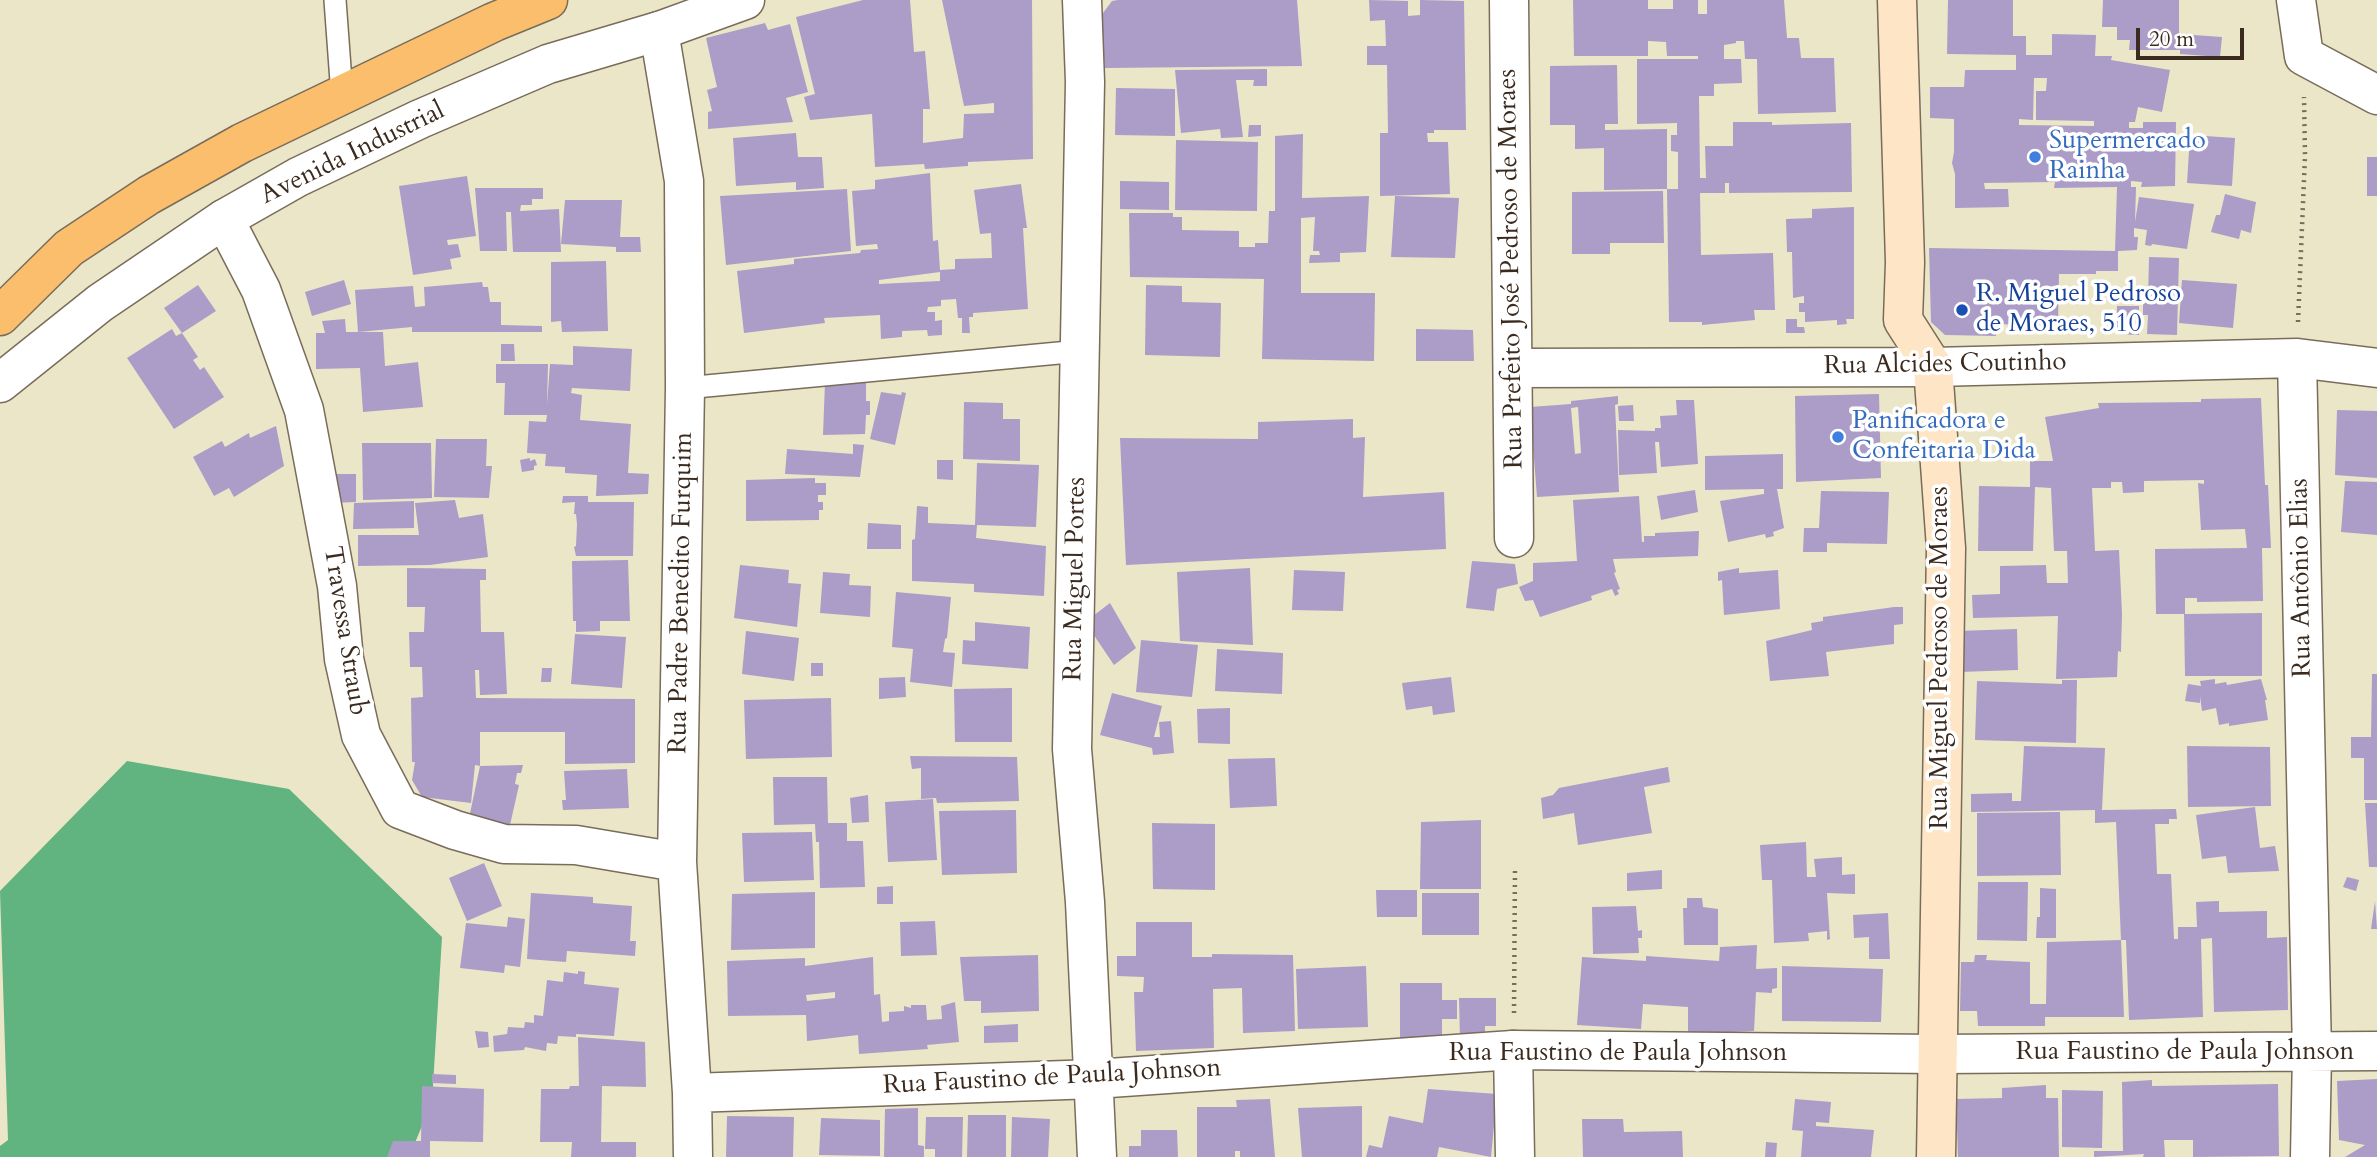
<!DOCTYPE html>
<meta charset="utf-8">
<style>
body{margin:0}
#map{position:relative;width:2377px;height:1157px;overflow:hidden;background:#ebe6c8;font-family:Cardo,serif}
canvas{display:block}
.scale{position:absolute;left:2136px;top:28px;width:108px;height:32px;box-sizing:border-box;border:4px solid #3b2a1e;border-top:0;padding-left:9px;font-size:21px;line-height:24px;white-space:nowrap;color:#3b2a1e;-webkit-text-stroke:5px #fff;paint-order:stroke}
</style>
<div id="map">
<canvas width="2377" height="1157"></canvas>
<div class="scale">20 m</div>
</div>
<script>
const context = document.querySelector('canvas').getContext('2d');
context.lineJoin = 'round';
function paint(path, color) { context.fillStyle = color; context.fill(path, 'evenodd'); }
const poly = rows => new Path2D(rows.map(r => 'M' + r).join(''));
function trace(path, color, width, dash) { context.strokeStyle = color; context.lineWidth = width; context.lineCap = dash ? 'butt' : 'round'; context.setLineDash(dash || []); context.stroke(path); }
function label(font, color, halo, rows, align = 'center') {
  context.font = font + ' Cardo,serif'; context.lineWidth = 7; context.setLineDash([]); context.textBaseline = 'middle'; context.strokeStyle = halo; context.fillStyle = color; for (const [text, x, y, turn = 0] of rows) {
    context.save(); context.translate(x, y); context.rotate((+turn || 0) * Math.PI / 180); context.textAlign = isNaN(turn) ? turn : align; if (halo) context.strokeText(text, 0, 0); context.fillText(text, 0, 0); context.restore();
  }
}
const forest = poly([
 [127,761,289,789,442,937,432,1102,409,1157,0,1157,0,1146,8,1140,0,891]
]);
const building = poly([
 [863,0,910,0,914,52,925,51,930,109,923,109,923,143,963,138,964,114,994,113,994,103,964,106,942,0,1032,0,1033,159,968,162,968,166,925,169,924,164,875,167,872,114,810,120,804,97,815,94,796,17],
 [1118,0,1297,0,1302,66,1105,68,1100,17,1112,1],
 [1369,0,1408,1,1408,16,1420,15,1420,0,1464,1,1466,130,1434,130,1434,133,1427,133,1428,142,1448,142,1450,194,1380,196,1380,133,1388,133,1387,65,1367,65,1367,46,1386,46,1385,20,1370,21],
 [1573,0,1648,0,1648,9,1673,9,1673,0,1698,0,1698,14,1707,14,1707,0,1784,0,1787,38,1799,38,1801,58,1834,58,1836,112,1758,114,1757,59,1745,59,1744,41,1736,41,1736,43,1724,45,1724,59,1741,59,1742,83,1714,84,1714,96,1699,96,1700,178,1706,178,1705,146,1733,146,1733,122,1772,122,1772,125,1851,123,1852,192,1729,193,1729,183,1725,183,1725,193,1700,193,1701,255,1773,253,1775,310,1754,310,1755,320,1702,325,1702,322,1669,322,1667,189,1678,189,1678,152,1671,151,1671,135,1677,135,1677,123,1637,124,1637,59,1698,59,1698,56,1667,56,1666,42,1648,41,1648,56,1574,56],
 [1948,0,2013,0,2013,36,2026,36,2026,55,2052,55,2052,34,2096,35,2095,56,2112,56,2111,60,2170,70,2162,112,2138,107,2135,122,2129,122,2129,128,2143,128,2143,122,2176,122,2175,186,2141,187,2142,182,2131,181,2131,187,2136,187,2135,222,2139,197,2194,204,2187,249,2152,244,2151,246,2145,245,2147,230,2134,228,2134,237,2138,237,2137,250,2118,251,2118,271,2096,271,2096,274,2059,274,2058,326,1996,324,1996,336,1945,335,1931,322,1929,248,2115,251,2117,187,2054,188,2055,182,1984,183,1985,189,2008,189,2009,207,1955,208,1955,174,1952,163,1954,152,1954,119,1930,118,1930,87,1964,87,1965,70,2016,70,2016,55,1947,54],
 [2034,78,2047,78,2046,91,2036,91,2036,120,2094,121,2094,126,2019,125,2019,119,2033,120],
 [2103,0,2179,0,2179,34,2222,37,2220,57,2180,54,2180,50,2129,50,2130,40,2117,40,2117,27,2102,27],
 [765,23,768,30,790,24,808,92,786,98,793,122,708,129,708,112,712,111,707,90,717,87,706,38],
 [1617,65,1618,124,1605,124,1605,130,1667,129,1667,189,1604,190,1604,148,1575,149,1575,125,1550,125,1550,66],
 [1267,69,1267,86,1253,86,1254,80,1236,80,1243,137,1221,138,1220,129,1181,133,1175,70],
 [1116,88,1175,89,1175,136,1115,135],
 [1249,125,1261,125,1261,136,1248,137],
 [796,133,798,157,822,157,824,188,796,190,796,182,736,186,733,138],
 [1303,134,1302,198,1369,196,1366,252,1340,253,1340,262,1309,263,1310,255,1320,255,1319,251,1313,251,1315,217,1301,218,1301,293,1375,293,1374,361,1262,359,1264,279,1130,277,1129,213,1173,213,1173,217,1182,217,1182,230,1239,231,1239,247,1255,247,1255,243,1268,243,1269,211,1275,211,1275,136],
 [2190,135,2235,138,2232,186,2187,183],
 [1176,140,1258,142,1257,211,1175,210],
 [2367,157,2377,157,2377,196,2367,196],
 [930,173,933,241,938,240,940,270,955,269,955,259,992,258,991,233,980,234,974,190,1021,184,1027,228,1023,228,1028,309,973,313,973,317,969,317,970,333,962,333,962,318,958,318,956,299,941,300,941,306,928,307,927,312,935,312,935,321,942,320,942,335,928,336,927,330,902,331,902,337,881,339,880,315,824,318,825,323,744,333,737,271,794,264,794,259,860,253,861,250,878,249,877,244,856,246,852,191,875,189,875,180],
 [940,272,940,281,879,284,879,280],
 [467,176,476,236,447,240,448,245,458,244,461,257,450,259,452,269,413,275,399,186],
 [1120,181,1169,182,1169,210,1120,209],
 [475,188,543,188,543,199,532,199,532,205,521,205,520,211,559,209,561,252,513,252,511,212,506,212,507,251,480,251],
 [847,189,851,251,726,265,720,196],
 [1663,191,1664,243,1610,243,1610,254,1572,254,1572,192],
 [2225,194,2256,202,2251,233,2241,230,2239,239,2211,232,2216,215,2220,215],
 [1395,196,1459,198,1455,258,1391,257],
 [565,200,622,200,620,237,640,237,641,252,616,252,616,247,561,244],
 [1854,207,1854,319,1846,319,1847,324,1837,325,1837,320,1805,322,1805,312,1799,312,1799,303,1804,303,1804,296,1793,298,1792,252,1787,252,1786,219,1812,218,1812,209],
 [2149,257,2179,258,2177,335,2147,334,2148,315,2143,315,2143,299,2148,299],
 [606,261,608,331,562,332,561,321,551,322,551,262],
 [344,280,351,304,312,316,305,292],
 [2182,280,2237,284,2233,328,2179,323],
 [482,282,483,287,488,287,490,302,501,302,501,325,542,326,542,332,412,332,412,327,358,332,355,290,413,286,415,307,425,306,424,287],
 [198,285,216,311,182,333,164,308],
 [1146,285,1182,286,1182,302,1221,303,1220,357,1145,355],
 [2117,306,2139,306,2139,335,2117,334],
 [345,319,346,332,383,332,385,366,418,362,423,407,363,412,360,368,316,369,316,333,325,333,322,321],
 [1786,319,1797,319,1797,327,1804,327,1805,333,1786,333],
 [172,329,176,336,182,333,198,357,193,360,200,370,204,367,224,397,174,429,127,358],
 [1416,329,1473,330,1474,361,1416,361],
 [501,344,514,344,515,361,501,361],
 [573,346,632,349,630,391,572,388,571,393,582,395,580,420,631,424,628,473,649,474,648,494,596,496,597,475,565,473,565,467,545,466,546,454,527,453,529,421,546,422,547,415,504,415,505,383,496,383,496,364,548,364,547,405,550,364,573,365],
 [866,381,866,401,870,401,870,415,866,415,865,434,823,435,825,382],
 [881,392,901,395,902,392,906,393,895,445,870,439],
 [1879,394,1881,478,1796,482,1795,396],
 [1618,396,1618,404,1615,405,1619,492,1537,497,1530,407,1571,404,1571,401],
 [1578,407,1581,453,1575,454,1571,408],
 [2261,398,2265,485,2268,485,2271,548,2262,548,2263,601,2197,602,2197,598,2185,598,2185,614,2262,613,2262,676,2185,676,2184,614,2156,614,2155,549,2247,548,2245,529,2201,530,2198,483,2204,484,2204,480,2144,481,2144,492,2123,493,2122,482,2111,482,2111,488,2092,488,2095,551,2119,550,2122,614,2121,652,2118,651,2117,677,2056,679,2058,616,1973,618,1972,595,2000,594,2000,566,2046,565,2047,583,2068,583,2067,551,2054,551,2051,488,2035,487,2033,551,1978,551,1979,486,2030,487,2030,461,2053,461,2045,417,2099,408,2098,403,2201,402,2201,399],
 [1676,400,1694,400,1698,464,1661,467,1659,442,1655,442,1657,473,1619,475,1618,430,1655,431,1655,428,1661,428,1660,416,1677,415],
 [964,402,1003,403,1003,419,1020,419,1020,461,963,459],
 [1633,405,1634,421,1619,421,1618,406],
 [2337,410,2377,411,2377,478,2335,475],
 [1353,419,1353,438,1365,437,1363,497,1444,492,1446,549,1126,565,1120,438,1258,439,1258,422],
 [276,426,284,466,234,497,229,488,214,496,193,457,222,441,225,447,249,433,250,438],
 [436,439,487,439,486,466,492,466,489,498,434,497],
 [362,443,431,443,432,498,363,500],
 [853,444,864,445,860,477,785,474,787,449,853,454],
 [1783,454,1783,489,1777,489,1784,528,1773,532,1774,536,1766,538,1765,534,1728,542,1720,501,1764,494,1764,489,1705,490,1705,456],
 [530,458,530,461,535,459,537,465,534,466,534,470,522,472,520,460],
 [937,460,953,460,953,480,937,479],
 [977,463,1039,465,1036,527,977,525,976,538,1046,546,1044,596,974,592,974,584,912,581,912,540,915,539,917,506,928,507,928,523,975,525],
 [333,474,356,474,356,502,332,503],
 [815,478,815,483,826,483,826,495,818,495,818,502,823,502,823,510,819,510,819,520,746,521,746,480],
 [2345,481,2377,482,2377,535,2341,532],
 [1695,490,1698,512,1661,520,1657,496],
 [1821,491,1889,492,1887,544,1827,543,1827,552,1803,552,1804,528,1819,528],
 [563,496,588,496,588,502,634,502,633,556,576,556,574,547,576,546,577,524,576,514,574,514,575,502,562,503],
 [1639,496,1642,542,1644,542,1644,536,1655,536,1655,533,1699,531,1698,556,1613,559,1616,572,1614,573,1620,589,1617,590,1619,594,1615,596,1612,589,1591,596,1592,600,1540,617,1533,600,1525,601,1519,587,1533,581,1533,563,1577,561,1573,500],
 [455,500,459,518,483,514,488,557,430,565,358,566,358,535,419,535,415,503],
 [414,501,414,528,353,529,354,503],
 [868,523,901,525,901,549,867,549],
 [628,560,630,621,600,621,600,631,576,632,576,621,573,621,572,561],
 [1472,561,1515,564,1518,584,1497,589,1494,611,1466,608],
 [740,565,789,570,788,583,801,584,797,627,734,618],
 [407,568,486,569,486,580,480,580,481,632,504,632,507,694,480,695,479,670,475,670,476,698,635,699,635,763,565,764,565,732,480,732,480,766,475,765,471,803,422,797,412,780,415,762,412,762,411,698,423,697,422,667,410,667,409,632,424,632,425,607,407,607],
 [1250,568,1253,645,1180,641,1177,572],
 [1739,568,1739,573,1778,570,1780,609,1724,615,1722,580,1718,581,1718,572],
 [1294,570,1345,572,1343,611,1292,610],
 [823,572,850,574,849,585,871,586,870,617,820,613],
 [896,592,951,597,947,638,945,639,943,652,955,653,952,687,910,682,913,649,892,647],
 [1110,603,1136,648,1114,665,1085,622],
 [1894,607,1903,607,1903,624,1894,625,1894,644,1826,652,1829,676,1770,681,1766,641,1812,630,1811,623,1823,621,1823,617],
 [975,622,1030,627,1028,669,962,664,963,640,975,641],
 [2017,629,2018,670,1959,672,1957,631],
 [746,631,799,638,794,681,742,674],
 [575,634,626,637,622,688,571,684],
 [1141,640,1198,645,1192,697,1136,692],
 [1217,649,1283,653,1282,694,1215,691],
 [811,663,823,663,823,676,811,676],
 [542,668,552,668,551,682,541,682],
 [2372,674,2377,674,2377,800,2364,800,2364,758,2351,758,2351,737,2371,737],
 [905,677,906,697,879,699,879,678],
 [1451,677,1455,712,1433,715,1432,706,1406,710,1402,683],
 [2215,679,2215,684,2226,682,2227,685,2261,679,2267,700,2265,700,2268,720,2229,726,2229,723,2219,725,2216,708,2202,711,2200,696,2200,703,2185,701,2188,684,2201,686,2200,681],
 [2062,680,2077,680,2076,743,1975,740,1977,681,2062,684],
 [1012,688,1012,742,955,742,954,689],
 [1112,693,1162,706,1154,737,1160,737,1159,722,1171,721,1174,753,1153,755,1152,748,1100,735],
 [831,698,832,757,746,759,744,700],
 [1230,708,1230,744,1198,743,1197,709],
 [2024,746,2105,748,2102,810,2176,809,2177,819,2169,819,2169,824,2155,824,2157,874,2171,874,2174,939,2178,939,2178,927,2197,927,2196,902,2219,901,2219,912,2267,911,2267,938,2287,937,2288,1010,2214,1012,2212,938,2201,939,2203,1017,2129,1020,2126,940,2121,940,2116,822,2095,823,2095,810,1971,812,1971,794,2012,793,2012,801,2021,801],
 [2187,746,2270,747,2271,806,2188,807],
 [910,756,1017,757,1019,801,937,803,936,798,921,799,921,768,912,769],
 [1275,758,1277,806,1230,808,1228,759],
 [523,765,521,773,517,773,515,784,519,785,510,825,468,823,480,766],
 [1668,767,1670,782,1644,787,1652,833,1578,845,1574,813,1543,819,1541,798,1553,795,1559,788],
 [627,769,629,808,563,810,562,800,566,800,564,771],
 [773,777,827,777,828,823,847,823,847,841,863,841,865,887,820,888,819,842,816,842,815,824,774,825],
 [868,795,869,822,852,823,850,798],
 [933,799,937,860,888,862,885,802],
 [2365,803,2377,803,2377,867,2369,867],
 [2255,807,2260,848,2275,846,2279,871,2228,873,2226,856,2202,859,2196,815],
 [1016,810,1017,873,942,875,939,811],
 [2060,812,2061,875,1977,876,1977,813],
 [1481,820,1481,889,1420,889,1421,822],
 [1152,823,1215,824,1215,890,1153,889],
 [812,832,814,880,744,882,742,833],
 [1806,842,1807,877,1816,877,1814,859,1842,857,1842,875,1855,874,1855,894,1827,893,1830,939,1827,940,1827,931,1808,933,1809,941,1774,943,1772,880,1762,880,1760,845],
 [484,863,502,906,467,921,449,878],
 [1662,870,1662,889,1627,891,1627,873],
 [2347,877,2359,880,2356,891,2343,887],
 [1978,882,2028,882,2027,941,1977,940],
 [893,886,893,904,877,904,877,887],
 [2040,888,2056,889,2056,938,2036,938,2037,917,2040,917],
 [1376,890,1417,890,1417,917,1377,917],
 [815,892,815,948,731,950,732,894],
 [531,893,593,897,593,903,632,906,630,941,636,941,635,956,567,951,566,962,527,959],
 [1422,893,1479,893,1479,935,1422,935],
 [1687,898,1702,898,1703,907,1718,909,1718,945,1684,945,1683,908,1687,908],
 [2375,901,2377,929,2371,929],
 [1636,906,1638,931,1642,930,1642,938,1638,938,1639,953,1593,954,1592,907],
 [1888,913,1890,959,1869,959,1869,937,1854,938,1853,915],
 [508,917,525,919,520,967,505,965,504,973,460,968,466,923,507,927],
 [935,921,937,955,901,956,900,922],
 [1136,922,1192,922,1192,957,1212,957,1212,954,1293,955,1295,1031,1243,1033,1242,988,1213,989,1214,1048,1136,1051,1134,992,1143,992,1144,977,1117,976,1117,956,1136,956],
 [2121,940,2124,1017,2045,1017,2045,1026,1978,1026,1977,1011,1960,1011,1961,962,1974,962,1975,955,1987,955,1986,960,2030,962,2030,1004,2046,1004,2047,942],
 [1757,945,1756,969,1777,968,1777,988,1772,989,1772,993,1756,992,1754,1031,1688,1034,1688,1007,1643,1004,1641,1029,1577,1025,1582,957,1646,961,1646,956,1719,961,1720,947],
 [1038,955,1039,1011,981,1013,981,1001,964,1001,960,957],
 [873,957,874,995,880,994,882,1022,889,1021,889,1012,904,1011,904,1006,911,1008,911,1005,926,1005,927,1020,942,1019,941,1006,955,1002,959,1042,927,1045,928,1049,859,1054,858,1035,807,1041,806,1015,728,1016,727,961,805,958,805,966],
 [835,992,835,998,807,1001,806,995],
 [1366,966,1368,1027,1298,1029,1296,969],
 [1782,966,1883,969,1881,1022,1782,1021],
 [578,971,585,972,584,984,619,988,614,1036,576,1034,576,1037,558,1036,557,1044,547,1043,546,1051,525,1047,524,1050,494,1052,493,1036,507,1034,508,1027,524,1028,525,1022,534,1023,534,1015,543,1016,547,980,563,982,564,972,578,974],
 [1400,983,1442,983,1442,1000,1457,1000,1457,1019,1442,1019,1442,1038,1400,1038],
 [1459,998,1496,998,1496,1026,1485,1026,1485,1038,1460,1039],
 [1018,1024,1018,1042,984,1043,984,1026],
 [475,1031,488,1032,489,1047,478,1048],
 [578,1037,645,1042,646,1087,602,1086,601,1142,636,1142,636,1157,571,1157,572,1142,540,1142,541,1089,569,1089,570,1086,579,1086],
 [432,1074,456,1075,456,1084,432,1083],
 [2377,1079,2377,1157,2345,1157,2365,1145,2339,1140,2337,1081],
 [2152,1080,2152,1086,2278,1084,2279,1156,2193,1157,2193,1140,2164,1140,2165,1157,2143,1157,2144,1154,2094,1157,2094,1151,2123,1151,2122,1082],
 [2046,1085,2046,1098,2058,1098,2059,1157,1958,1157,1956,1099,2002,1098,2002,1088],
 [422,1086,484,1089,483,1142,430,1141,430,1157,387,1157,393,1141,421,1141],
 [1428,1089,1497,1094,1491,1157,1439,1147,1437,1157,1366,1157,1369,1145,1382,1148,1389,1116,1423,1123],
 [2062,1090,2103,1091,2102,1148,2062,1147],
 [1270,1099,1275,1157,1240,1157,1240,1151,1235,1151,1235,1157,1197,1157,1197,1107,1237,1107,1236,1100],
 [1795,1099,1831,1102,1829,1123,1816,1122,1816,1126,1874,1130,1871,1157,1801,1157,1803,1131,1792,1130],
 [1362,1106,1362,1157,1302,1157,1298,1108],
 [918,1108,918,1145,924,1146,924,1157,884,1157,885,1109],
 [968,1115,1006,1115,1006,1157,967,1157],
 [727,1116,794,1117,793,1157,726,1157],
 [926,1117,963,1117,962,1157,935,1157,935,1149,925,1149],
 [1012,1117,1050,1119,1048,1157,1011,1157],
 [821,1118,880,1120,880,1156,819,1155],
 [1582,1119,1623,1119,1624,1132,1682,1131,1683,1157,1583,1157],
 [1141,1130,1177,1130,1178,1157,1129,1157,1129,1146,1141,1146],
 [1766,1142,1777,1143,1776,1157,1765,1157]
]);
const path = poly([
 [2298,322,2305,156,2304,97],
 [1514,1013,1515,867]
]);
const service = poly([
 [335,0,342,95],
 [685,388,1080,351]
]);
const minor = poly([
 [1509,0,1514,538],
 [2296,0,2304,56,2377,95],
 [659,31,684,181,685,388,677,862,692,1093,693,1157],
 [224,219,261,290,304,410,337,586,344,659,361,735,400,809,455,830,504,844,576,845,677,862],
 [2297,358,2312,1053,2310,1157],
 [1513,368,1933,367,2297,358,2377,368],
 [1513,1050,1515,1157],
 [1938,1054,2377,1051],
 [692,1093,1095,1079]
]);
const tertiary = poly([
 [1082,0,1085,82,1072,749,1085,902,1097,1157],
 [0,383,100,303,224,219,298,177,420,119,548,64,659,31,745,0],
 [1095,1079,1513,1050,1938,1054]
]);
const secondary = poly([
 [1897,0,1905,262,1903,320,1933,367,1946,548,1936,1157]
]);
const primary = poly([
 [0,316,69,248,149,195,242,143,494,22,548,0]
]);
const markers = [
 [2035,157,7,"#3f7fe0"],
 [1962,310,7,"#1a4fb4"],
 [1838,437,7,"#3f7fe0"]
];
const shopNames = [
 ["Supermercado",2049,142],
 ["Rainha",2049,172],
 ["Panificadora e",1852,422],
 ["Confeitaria Dida",1852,452]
];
const streetNames = [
 ["Avenida Industrial",353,154,-26],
 ["Rua Prefeito José Pedroso de Moraes",1512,269,-91],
 ["Rua Alcides Coutinho",1945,365,-1],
 ["Rua Antônio Elias",2302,578,-91],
 ["Rua Miguel Portes",1076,579,-89],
 ["Rua Padre Benedito Furquim",682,593,-89],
 ["Travessa Straub",344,631,81],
 ["Rua Miguel Pedroso de Moraes",1941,658,-90],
 ["Rua Faustino de Paula Johnson",2185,1053],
 ["Rua Faustino de Paula Johnson",1618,1054],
 ["Rua Faustino de Paula Johnson",1052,1078,-3]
];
const transitNames = [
 ["R. Miguel Pedroso",1976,295],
 ["de Moraes, 510",1976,325]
];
paint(forest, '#61b380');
paint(building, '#ac9cc8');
trace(service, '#796c5a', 24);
trace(minor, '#796c5a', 41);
trace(tertiary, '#796c5a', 41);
trace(secondary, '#796c5a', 41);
trace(primary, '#796c5a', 41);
trace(path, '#796c5a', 4.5, [2, 5]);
trace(service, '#fff', 21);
trace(minor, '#fff', 38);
trace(tertiary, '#fff', 38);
trace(secondary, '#fde5c5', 38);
trace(primary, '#fabe6d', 38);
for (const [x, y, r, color] of markers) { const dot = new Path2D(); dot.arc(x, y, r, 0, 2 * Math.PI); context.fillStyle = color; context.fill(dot); trace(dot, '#fff', 2.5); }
label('26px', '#366cbe', '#fff', shopNames, 'left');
label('26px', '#3b2a1e', '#fff', streetNames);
label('26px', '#164399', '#fff', transitNames, 'left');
</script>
